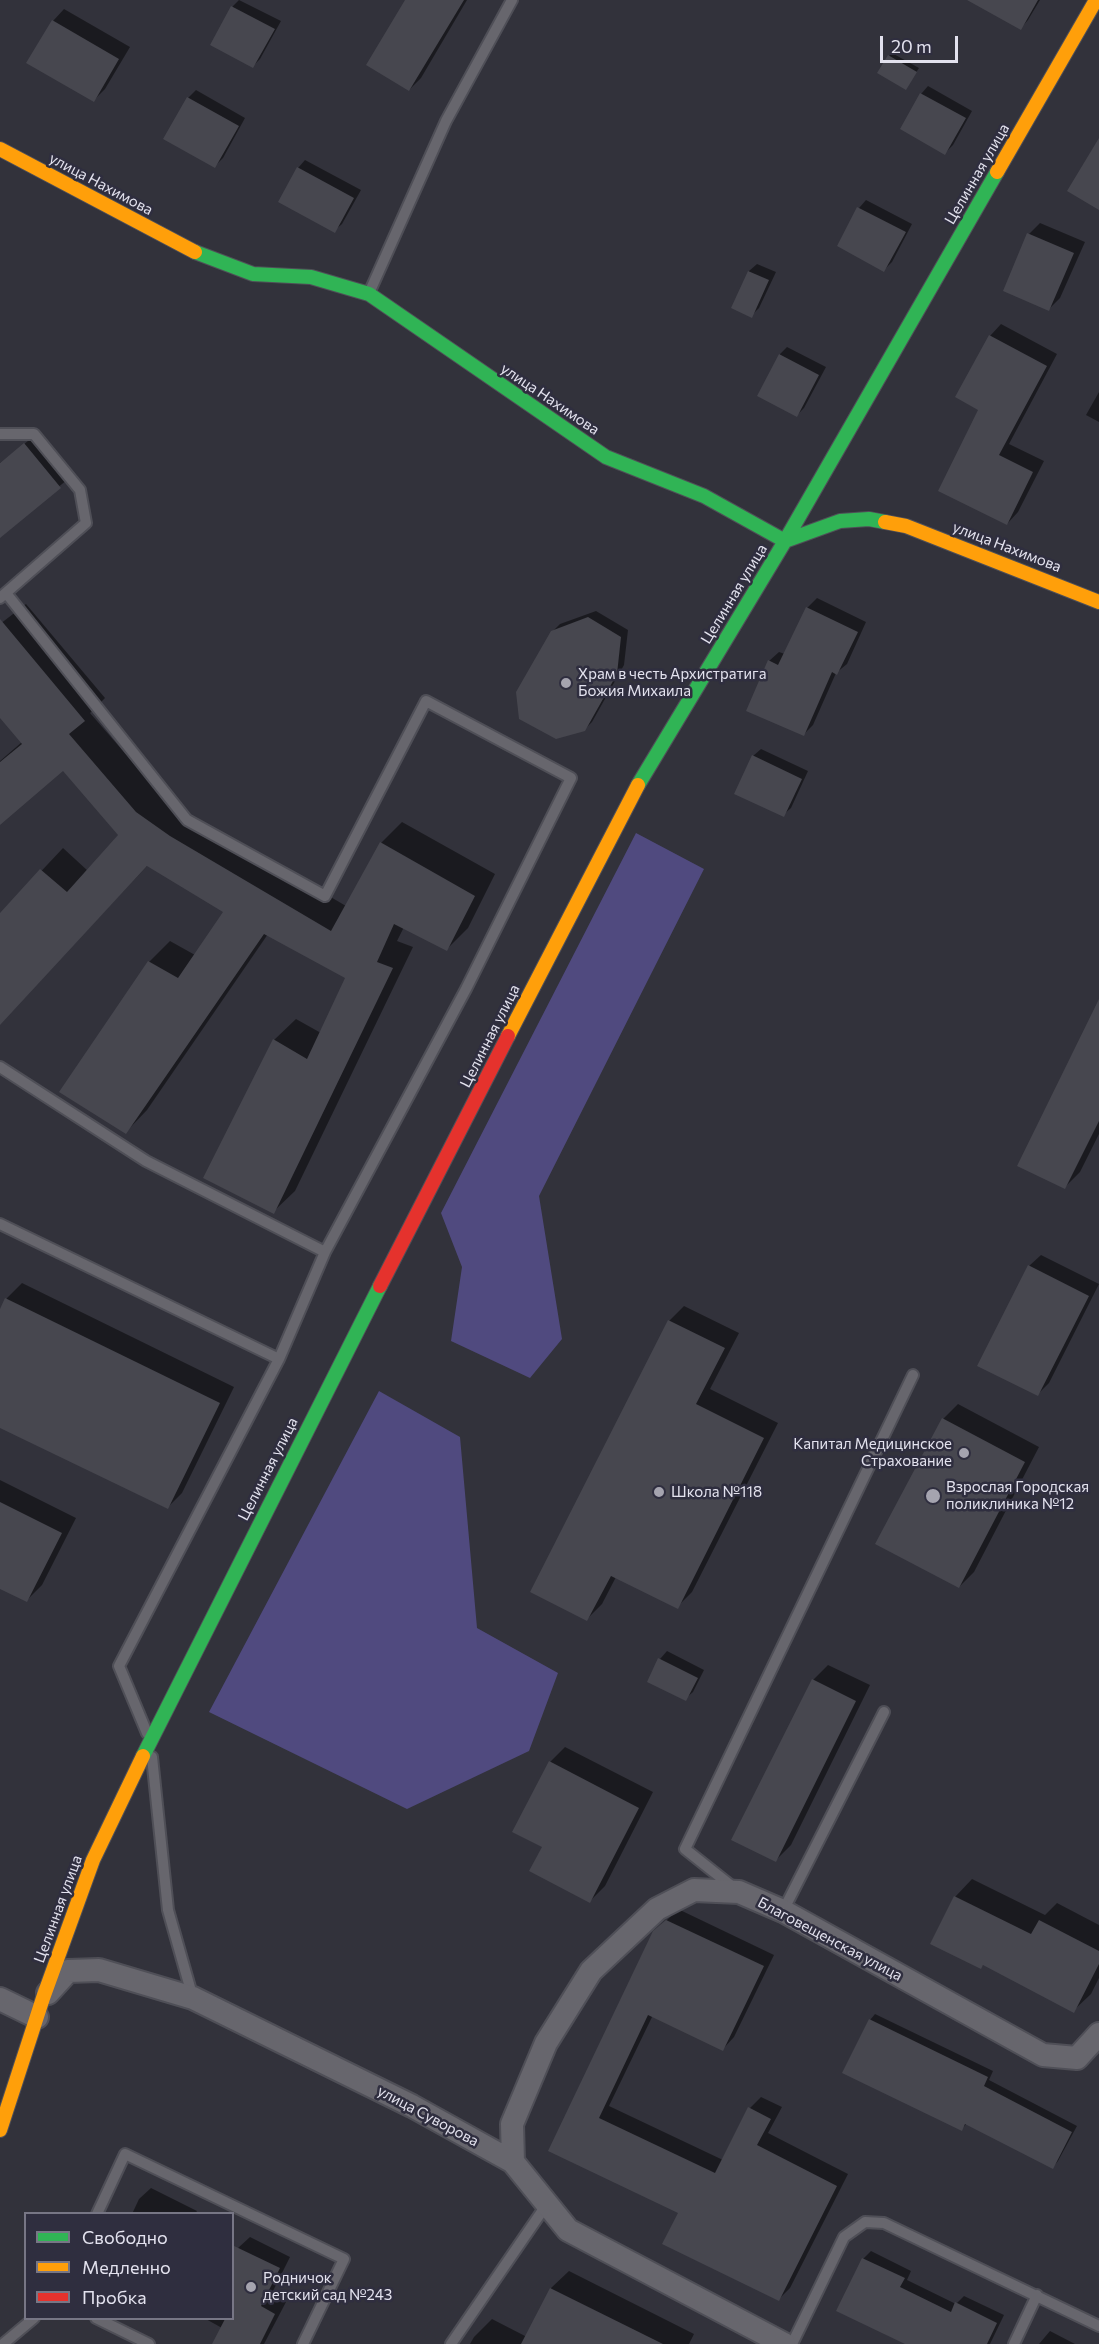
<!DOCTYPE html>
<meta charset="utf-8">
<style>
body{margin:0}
#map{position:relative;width:1099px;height:2344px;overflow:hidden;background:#32323b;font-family:Commissioner,sans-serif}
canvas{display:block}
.legend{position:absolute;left:24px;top:2212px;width:210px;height:108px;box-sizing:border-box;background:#2f2e3f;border:2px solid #777685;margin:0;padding:8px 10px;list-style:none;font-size:18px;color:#e3e2ee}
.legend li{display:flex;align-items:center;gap:12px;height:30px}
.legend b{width:30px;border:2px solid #777685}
.scale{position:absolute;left:880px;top:36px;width:78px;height:27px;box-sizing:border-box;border:3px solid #e3e2ee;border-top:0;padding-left:8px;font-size:18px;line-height:21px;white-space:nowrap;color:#e3e2ee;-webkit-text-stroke:4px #2f2e3f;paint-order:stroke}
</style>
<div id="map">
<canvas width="1099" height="2344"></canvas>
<ul class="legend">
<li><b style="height:8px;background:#30b455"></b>Свободно</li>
<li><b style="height:8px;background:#ff9f0a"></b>Медленно</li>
<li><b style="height:8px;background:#e5322d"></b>Пробка</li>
</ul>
<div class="scale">20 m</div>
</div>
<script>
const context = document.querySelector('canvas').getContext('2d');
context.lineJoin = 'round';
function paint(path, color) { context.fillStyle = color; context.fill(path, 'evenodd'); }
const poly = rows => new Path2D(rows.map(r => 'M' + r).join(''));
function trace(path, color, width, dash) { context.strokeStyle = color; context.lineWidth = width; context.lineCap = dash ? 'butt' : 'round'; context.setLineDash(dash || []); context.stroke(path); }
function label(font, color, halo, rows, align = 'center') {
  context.font = font + ' Commissioner,sans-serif'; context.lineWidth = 5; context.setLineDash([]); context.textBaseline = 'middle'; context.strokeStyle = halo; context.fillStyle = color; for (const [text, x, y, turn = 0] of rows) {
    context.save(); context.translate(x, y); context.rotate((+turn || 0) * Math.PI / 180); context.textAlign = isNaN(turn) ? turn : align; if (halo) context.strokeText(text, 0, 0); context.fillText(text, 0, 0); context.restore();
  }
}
const green = poly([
 [636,833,704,869,539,1196,562,1339,530,1378,451,1341,462,1267,441,1213],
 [379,1391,460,1437,477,1628,558,1673,529,1751,407,1809,209,1712]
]);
const shadow = poly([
 [239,0,281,21,260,59,253,66,212,44,233,6],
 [407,0,467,0,421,78,409,90],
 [995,0,1040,0,1028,20,1021,28],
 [64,9,130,47,105,89,94,100,53,21],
 [892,53,919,68,906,88,889,56],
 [928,86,972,111,953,145,945,153,921,94],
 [196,90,245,118,223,158,215,166,188,98],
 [305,160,361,190,342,224,334,231,280,202,298,168],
 [866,200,912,224,892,262,884,270,839,246,859,208],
 [1040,223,1085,242,1060,298,1049,309,1029,234],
 [757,264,776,272,759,308,751,316,733,307,749,271],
 [1001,324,1057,354,1009,444,1044,461,1018,512,1007,524,980,409,990,336],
 [787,347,826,367,804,408,797,415,759,395,780,354],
 [1099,392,1099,422,1086,415],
 [33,437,68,479,0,536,0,463],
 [817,598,866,622,847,664,836,673,813,725,804,734,769,661,779,652,785,654,807,608],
 [26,604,105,698,90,713,157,790,191,815,346,906,381,843,402,822,495,874,468,928,447,949,404,927,397,941,413,947,295,1191,273,1212,274,1040,296,1019,321,1033,347,977,268,934,147,1110,126,1132,149,962,170,941,195,955,225,911,148,865,0,1023,0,915,63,848,88,871,120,835,64,769,0,823,0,761,22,742,0,716,0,624],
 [596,611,628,630,624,665,592,722,584,730,552,632,560,624],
 [761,749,808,771,791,808,783,815,753,756],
 [1099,1003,1099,1134,1080,1172,1065,1187],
 [1041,1255,1099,1284,1049,1383,1038,1394,1029,1266],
 [22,1283,234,1387,182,1493,167,1508,0,1426,0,1312,7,1298],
 [684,1306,739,1333,710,1389,778,1423,692,1592,677,1607,616,1577,602,1604,587,1619,669,1321],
 [958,1404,1039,1447,974,1572,959,1587,943,1419],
 [0,1480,76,1518,42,1585,27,1600,0,1587],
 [667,1651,704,1670,693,1692,685,1699,660,1659],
 [828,1665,870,1685,791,1845,776,1860,813,1680],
 [565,1747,653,1792,605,1886,590,1901,544,1847,550,1762],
 [972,1879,1045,1915,1057,1903,1099,1925,1099,1978,1091,1994,1073,2011,984,1964,981,1967,955,1897],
 [678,1909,774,1955,734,2037,723,2049,653,2015,609,2106,723,2160,750,2108,761,2097,782,2107,768,2133,848,2174,790,2288,778,2300,680,2212,550,2150,655,1932],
 [875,2014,993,2071,989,2080,1077,2126,1058,2161,1053,2167,967,2123,962,2129,870,2020],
 [151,2188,197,2211,195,2214,132,2214,139,2199],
 [250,2237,290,2257,271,2295,286,2302,264,2344,214,2344,222,2328,204,2318,232,2318,238,2248],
 [871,2251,911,2271,907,2280,956,2304,964,2296,1004,2315,990,2344,908,2344,838,2310,863,2259],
 [569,2271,694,2334,689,2344,470,2344,474,2337,492,2319,527,2337,551,2288],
 [1050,2331,1075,2344,1039,2344]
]);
const building = poly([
 [405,0,464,0,409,91,366,65],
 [967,0,1038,0,1021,30],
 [231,6,275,29,253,68,210,45],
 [52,20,119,59,94,102,26,63],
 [888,55,917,72,906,90,877,73],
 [920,93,966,118,945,155,900,129],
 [187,97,239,126,215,168,163,139],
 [1099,138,1099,210,1067,191],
 [297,167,354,198,335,233,278,202],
 [857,207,906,232,884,272,837,246],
 [1027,233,1074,253,1049,311,1003,291],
 [748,271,769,280,752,318,731,308],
 [989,335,1047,366,999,455,1033,472,1007,525,938,491,978,410,955,397],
 [779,354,819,375,797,417,757,396],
 [24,443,61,488,0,538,0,463],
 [806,607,858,632,837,675,832,672,804,736,746,711,768,660,778,665],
 [588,617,621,637,617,674,585,731,556,739,519,719,516,692,551,631],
 [0,619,85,721,69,734,136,812,170,836,331,931,380,842,475,896,447,951,394,924,377,962,393,968,274,1214,203,1178,273,1039,307,1059,345,978,264,934,126,1134,59,1092,148,961,178,978,223,912,147,866,0,1025,0,913,40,869,67,892,118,835,63,771,0,825,0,762,22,744,0,718],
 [752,755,802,779,784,817,734,794],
 [1099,999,1099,1121,1065,1189,1017,1166],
 [1028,1265,1089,1296,1038,1396,977,1366],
 [5,1298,220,1403,168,1509,0,1428,0,1309],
 [668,1320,725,1348,696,1404,764,1438,678,1609,611,1576,587,1621,530,1592],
 [942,1418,1025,1462,959,1588,875,1544],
 [0,1502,62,1533,27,1602,0,1589],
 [658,1658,698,1678,686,1701,647,1682],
 [812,1679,856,1701,776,1862,731,1840],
 [549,1761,639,1808,590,1903,529,1871,542,1847,512,1832],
 [954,1896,1031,1934,1039,1920,1099,1951,1099,1964,1074,2013,983,1965,981,1969,930,1944],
 [666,1920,764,1966,723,2051,648,2015,599,2118,715,2173,748,2107,771,2119,757,2145,837,2186,779,2301,662,2244,678,2213,548,2151,653,1931],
 [869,2019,988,2077,984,2086,1072,2132,1053,2169,965,2124,962,2131,842,2073],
 [232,2245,280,2268,261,2306,275,2314,260,2344,212,2344,225,2319,232,2319],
 [862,2258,905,2278,900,2287,951,2312,955,2302,997,2323,987,2344,905,2344,836,2311],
 [550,2288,663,2344,521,2344]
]);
const lane = poly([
 [370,291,446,121,512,0],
 [0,434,34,434,80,490,86,523,0,598],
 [6,593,187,820,325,896,426,701,571,778,466,989,325,1252,279,1359,119,1666,147,1733],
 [0,1067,146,1161,325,1252],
 [0,1224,279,1359],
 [152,1757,168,1910,193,1998],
 [734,1888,685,1849,913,1375],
 [783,1911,884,1712],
 [97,2214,125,2154,344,2259,303,2344],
 [96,2318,149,2344],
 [3,2344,34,2318],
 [451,2344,547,2204],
 [792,2344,844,2237,865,2222,884,2223,1099,2326],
 [1014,2344,1037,2295]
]);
const street = poly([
 [48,1993,68,1971,99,1970,193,1998,412,2106,513,2162,568,2230,784,2344],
 [0,1999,37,2017],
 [513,2162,512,2124,546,2043,591,1971,657,1909,694,1890,739,1892,783,1911,1043,2055,1077,2058,1099,2034]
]);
const fast = poly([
 [195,252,253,274,311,277,369,294,606,457,704,496,785,541,840,521,869,519,885,522],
 [638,785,785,541,997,172],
 [143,1756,380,1286]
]);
const slow = poly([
 [0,149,195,252],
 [997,172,1096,0],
 [885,522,906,526,1099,602],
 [508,1036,638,785],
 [0,2130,43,1998,93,1860,143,1756]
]);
const jam = poly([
 [380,1286,508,1036]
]);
const markers = [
 [566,683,6,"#a5a4af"],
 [964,1453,6,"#a5a4af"],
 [659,1492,6,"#a5a4af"],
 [933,1496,8,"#a5a4af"],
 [251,2287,6,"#a5a4af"]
];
const streetNames = [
 ["Целинная улица",977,174,-60],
 ["улица Нахимова",101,184,28],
 ["улица Нахимова",550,399,34],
 ["улица Нахимова",1007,547,21],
 ["Целинная улица",734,594,-59],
 ["Целинная улица",490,1036,-63],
 ["Целинная улица",268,1469,-63],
 ["Целинная улица",58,1909,-70],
 ["Благовещенская улица",830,1939,28],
 ["улица Суворова",428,2116,28]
];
const poiNames = [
 ["Храм в честь Архистратига",578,674],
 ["Божия Михаила",578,691],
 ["Капитал Медицинское",952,1444,"right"],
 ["Страхование",952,1461,"right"],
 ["Взрослая Городская",946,1487],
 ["поликлиника №12",946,1504],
 ["Школа №118",671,1492],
 ["Родничок",263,2278],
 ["детский сад №243",263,2295]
];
paint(green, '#504a7f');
paint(shadow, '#0007');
paint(building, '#47474f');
trace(lane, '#4f4f57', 14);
trace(street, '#4f4f57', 26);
trace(fast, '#4f4f57', 16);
trace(slow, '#4f4f57', 16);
trace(jam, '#4f4f57', 16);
trace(lane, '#67666d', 10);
trace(street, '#67666d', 22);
trace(fast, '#30b455', 14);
trace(slow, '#ff9f0a', 14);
trace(jam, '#e5322d', 14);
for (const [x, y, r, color] of markers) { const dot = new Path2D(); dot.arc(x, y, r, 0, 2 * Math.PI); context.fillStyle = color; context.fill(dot); trace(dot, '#2f2e3f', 2); }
label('15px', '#e3e2ee', '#2f2e3f', streetNames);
label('15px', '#e3e2ee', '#2f2e3f', poiNames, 'left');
</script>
